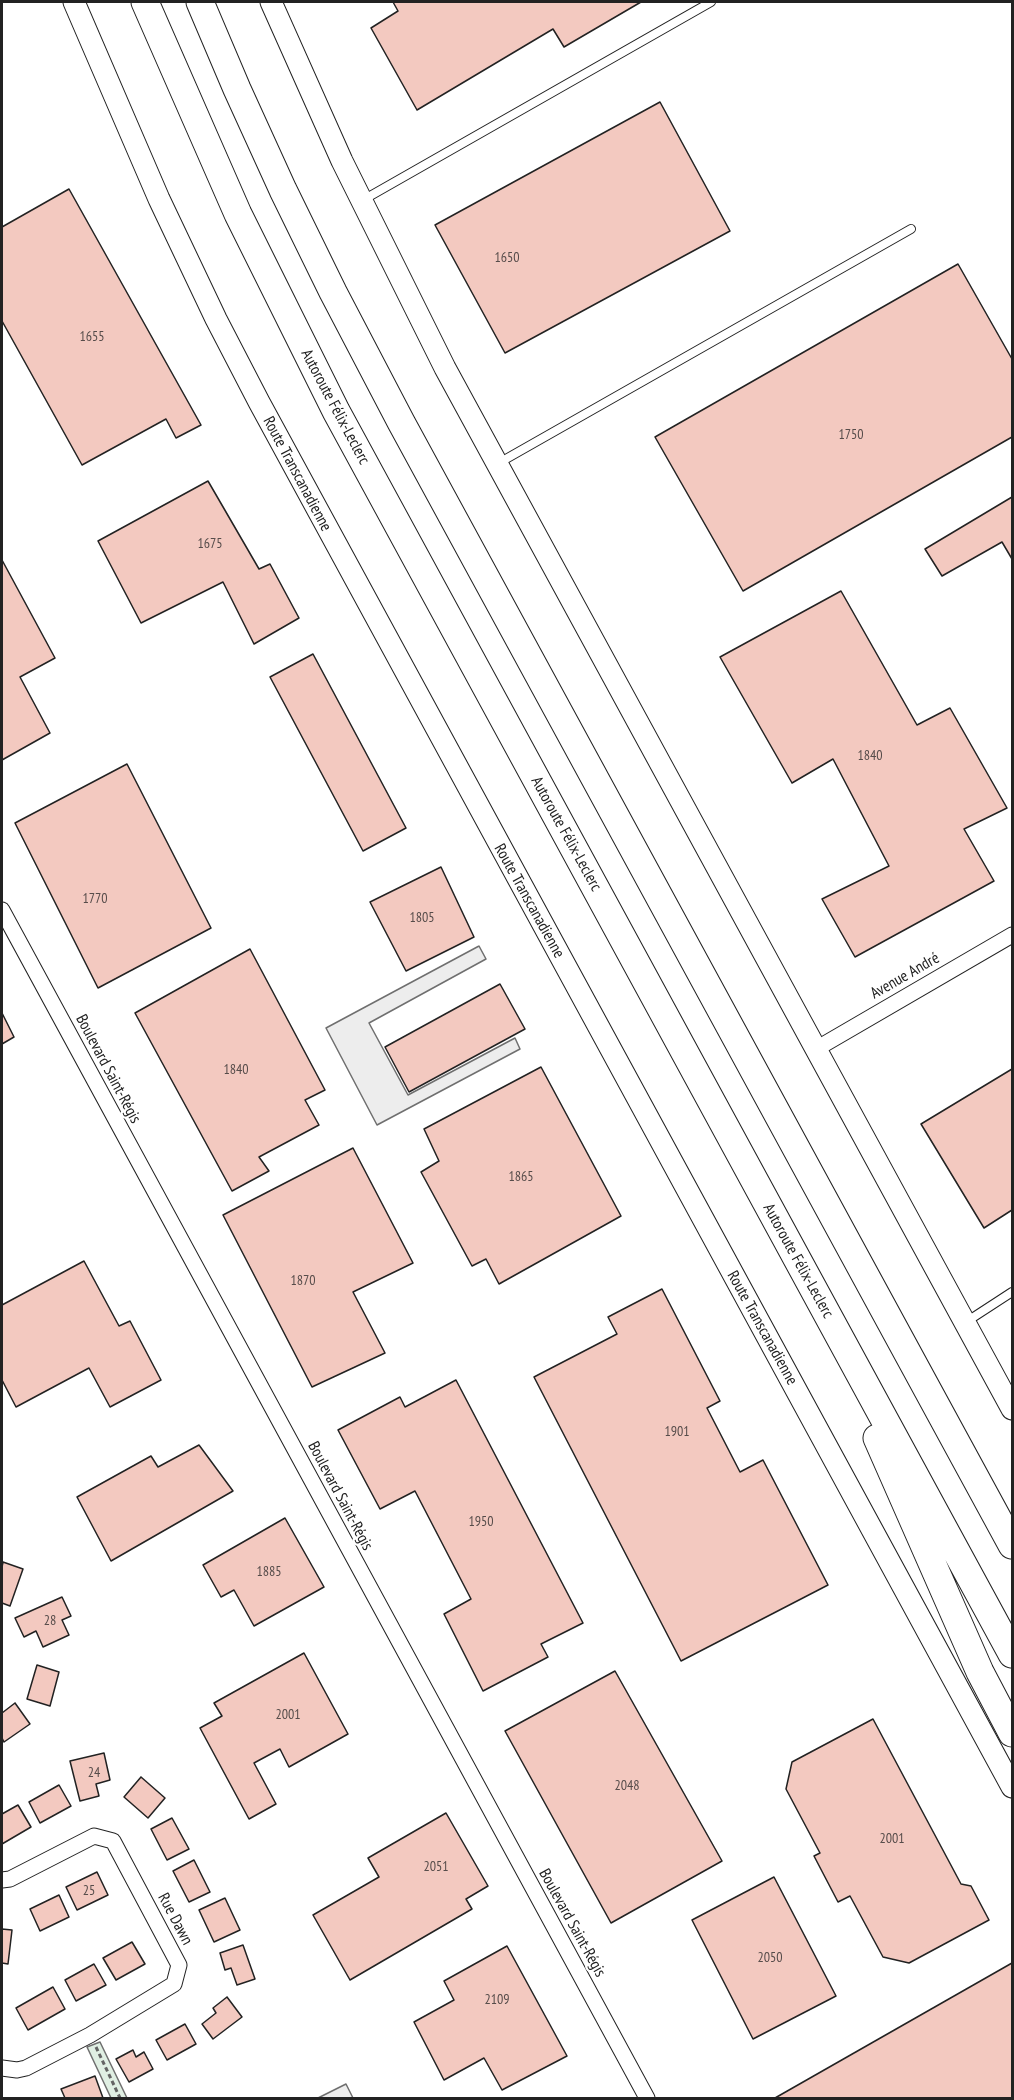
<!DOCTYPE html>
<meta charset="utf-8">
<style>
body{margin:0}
#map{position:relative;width:1014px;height:2100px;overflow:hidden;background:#fff;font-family:"PT Sans Narrow",sans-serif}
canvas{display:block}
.frame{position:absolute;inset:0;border:3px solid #222;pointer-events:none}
</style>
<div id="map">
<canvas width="1014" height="2100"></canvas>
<div class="frame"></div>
</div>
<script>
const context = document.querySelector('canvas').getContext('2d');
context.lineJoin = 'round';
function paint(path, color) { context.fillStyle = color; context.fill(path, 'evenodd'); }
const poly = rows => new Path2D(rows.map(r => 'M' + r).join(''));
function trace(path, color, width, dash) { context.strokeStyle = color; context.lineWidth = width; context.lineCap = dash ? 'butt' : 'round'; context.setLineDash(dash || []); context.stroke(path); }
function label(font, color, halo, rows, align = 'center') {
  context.font = font + ' "PT Sans Narrow",sans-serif'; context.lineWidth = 4.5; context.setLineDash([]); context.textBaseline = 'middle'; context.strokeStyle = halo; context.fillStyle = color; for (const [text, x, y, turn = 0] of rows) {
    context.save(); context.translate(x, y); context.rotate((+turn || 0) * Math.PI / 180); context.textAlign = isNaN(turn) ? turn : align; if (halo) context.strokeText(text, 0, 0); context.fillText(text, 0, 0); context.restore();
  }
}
const green = poly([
 [100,2042,127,2098,111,2098,87,2047,100,2042]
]);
const parking = poly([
 [479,946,486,959,369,1023,408,1095,515,1038,520,1049,377,1125,326,1028,479,946],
 [346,2084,353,2098,318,2098,346,2084]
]);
const building = poly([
 [393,2,641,2,564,47,553,29,417,110,371,28,398,11,393,2],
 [660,102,730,231,505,353,435,225,660,102],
 [69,189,201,425,176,438,166,419,82,465,2,321,2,227,69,189],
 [958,264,1012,359,1012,437,743,591,655,437,958,264],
 [208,481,259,569,270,564,299,618,254,644,223,582,141,623,98,541,208,481],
 [1012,497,1012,559,1002,542,942,576,925,549,1012,497],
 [2,560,55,658,20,677,50,733,2,760,2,560],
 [841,591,917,725,950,708,1007,808,964,829,994,881,855,957,822,899,889,866,833,759,792,783,720,657,841,591],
 [313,654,406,828,363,851,270,677,313,654],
 [127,764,211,928,98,988,15,823,127,764],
 [441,867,474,937,406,971,370,902,441,867],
 [250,949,325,1090,305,1100,319,1125,259,1157,269,1171,232,1191,135,1013,250,949],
 [500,984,525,1029,409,1092,385,1047,500,984],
 [2,1013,14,1037,2,1044,2,1013],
 [541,1067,621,1216,499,1284,486,1259,472,1266,421,1172,439,1161,424,1129,541,1067],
 [1012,1069,1012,1210,984,1228,921,1124,1012,1069],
 [353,1148,413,1263,353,1292,385,1353,312,1387,223,1215,353,1148],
 [84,1261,119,1326,130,1321,161,1380,110,1407,89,1368,16,1407,2,1380,2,1305,84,1261],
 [662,1289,720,1401,707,1408,740,1472,763,1460,828,1585,681,1661,534,1377,617,1334,608,1317,662,1289],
 [456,1380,583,1623,541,1644,548,1657,483,1691,444,1614,471,1599,415,1491,380,1509,338,1430,400,1397,405,1407,456,1380],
 [199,1445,233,1491,111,1561,77,1497,151,1456,158,1467,199,1445],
 [285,1518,324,1587,254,1626,234,1590,221,1597,203,1565,285,1518],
 [3,1562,23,1569,10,1606,2,1603,2,1567,3,1562],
 [62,1597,71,1616,62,1620,69,1635,43,1647,36,1631,24,1637,15,1618,62,1597],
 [304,1653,348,1734,289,1767,280,1749,254,1763,276,1804,249,1819,200,1728,222,1716,214,1703,304,1653],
 [37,1665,59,1672,50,1706,27,1699,37,1665],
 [615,1671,722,1861,611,1923,505,1731,615,1671],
 [15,1703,30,1724,4,1742,2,1738,2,1713,15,1703],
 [873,1719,961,1884,971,1886,989,1920,909,1963,883,1957,850,1896,838,1902,814,1856,820,1853,786,1789,792,1762,873,1719],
 [104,1753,110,1780,96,1784,99,1796,80,1801,70,1761,104,1753],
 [141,1777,165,1798,148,1818,124,1797,141,1777],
 [59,1785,71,1806,40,1823,29,1802,59,1785],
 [18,1805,31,1827,2,1844,2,1814,18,1805],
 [446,1813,488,1886,466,1899,472,1909,350,1980,313,1915,379,1877,368,1858,446,1813],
 [172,1818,189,1849,167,1860,151,1829,172,1818],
 [194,1860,210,1892,189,1902,173,1871,194,1860],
 [97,1872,108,1895,77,1910,66,1887,97,1872],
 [774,1877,836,1996,753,2039,692,1920,774,1877],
 [59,1895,69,1917,40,1931,30,1909,59,1895],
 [225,1898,240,1930,214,1942,199,1910,225,1898],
 [2,1929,12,1930,8,1964,2,1963,2,1929],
 [132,1942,145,1964,116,1980,103,1958,132,1942],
 [243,1945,255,1979,237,1985,231,1968,225,1970,220,1953,243,1945],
 [507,1946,567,2056,502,2090,484,2058,444,2080,414,2022,454,2000,444,1981,507,1946],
 [1012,1963,1012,2098,775,2098,1012,1963],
 [94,1964,106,1985,76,2001,65,1980,94,1964],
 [53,1987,65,2009,28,2030,16,2008,53,1987],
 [227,1997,242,2017,213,2039,202,2024,216,2013,213,2008,227,1997],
 [185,2024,196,2044,167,2060,156,2040,185,2024],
 [133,2050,136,2057,144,2052,153,2069,129,2082,116,2059,133,2050],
 [95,2076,103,2098,65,2098,61,2089,95,2076]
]);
const path = poly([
 [96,2047,120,2098]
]);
const lane = poly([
 [363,200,711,2],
 [497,464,911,229],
 [966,1322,1012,1292]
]);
const street = poly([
 [2,910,647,2098],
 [816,1049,1012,935],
 [2,1880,10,1879,94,1836,113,1841,179,1965,174,1984,90,2035,26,2068,17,2070,2,2068]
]);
const secondary = poly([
 [74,2,159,199,216,319,259,402,1012,1787],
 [271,2,342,161,445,368,1012,1409]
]);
const highway = poly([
 [145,2,238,214,336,411,1012,1654],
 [200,2,237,89,283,190,333,292,401,422,1012,1545],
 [877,1438,980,1672,1012,1733]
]);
const numberNames = [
 ["1650",507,258],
 ["1655",92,337],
 ["1750",851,435],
 ["1675",210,544],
 ["1840",870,756],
 ["1770",95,899],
 ["1805",422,918],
 ["1840",236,1070],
 ["1865",521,1177],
 ["1870",303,1281],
 ["1901",677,1432],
 ["1950",481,1522],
 ["1885",269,1572],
 ["28",50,1621],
 ["2001",288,1715],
 ["24",94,1773],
 ["2048",627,1786],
 ["2001",892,1839],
 ["2051",436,1867],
 ["25",89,1891],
 ["2050",770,1958],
 ["2109",497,2000]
];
const streetNames = [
 ["Autoroute Félix-Leclerc",335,407,62],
 ["Route Transcanadienne",297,474,62],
 ["Autoroute Félix-Leclerc",566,834,61],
 ["Route Transcanadienne",529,901,61],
 ["Avenue André",905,976,-30],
 ["Boulevard Saint-Régis",108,1069,62],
 ["Autoroute Félix-Leclerc",798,1261,61],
 ["Route Transcanadienne",762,1328,61],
 ["Boulevard Saint-Régis",340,1496,62],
 ["Rue Dawn",175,1919,62],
 ["Boulevard Saint-Régis",572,1923,61]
];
paint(green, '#e0efe3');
trace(green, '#6f6f6f', 1.5);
paint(parking, '#ededed');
trace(parking, '#6f6f6f', 1.5);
paint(building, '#f3c9c0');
trace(building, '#222', 1.5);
trace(lane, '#222', 10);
trace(street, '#222', 17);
trace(secondary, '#222', 23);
trace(highway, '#222', 29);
trace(path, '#646464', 3, [4.5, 3]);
trace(lane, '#fff', 8);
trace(street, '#fff', 15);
trace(secondary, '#fff', 21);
trace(highway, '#fff', 27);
label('14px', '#564c4a', null, numberNames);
label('16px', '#222', '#fff', streetNames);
</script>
